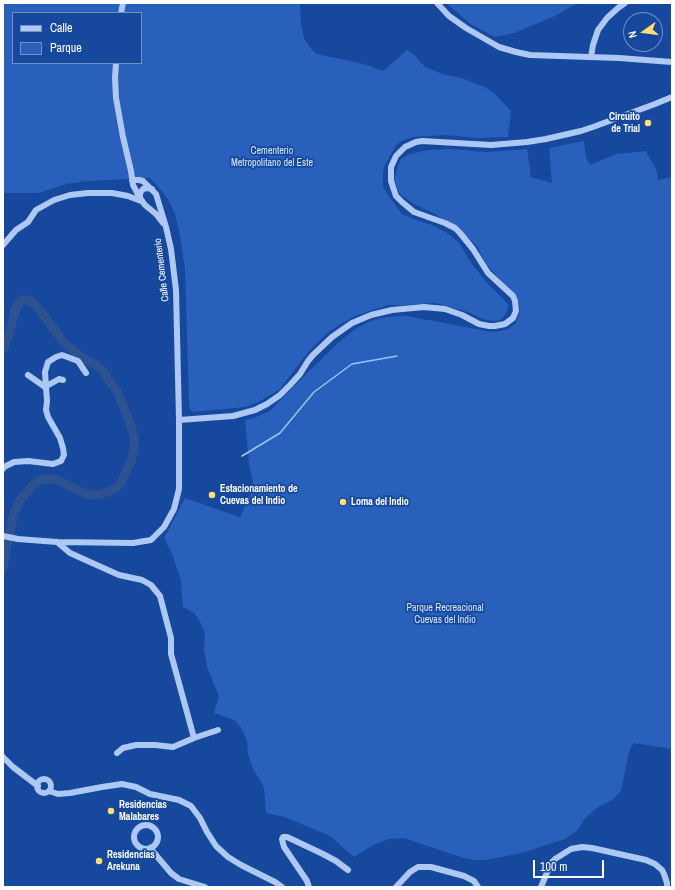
<!DOCTYPE html>
<style>
body{margin:0}
#map{position:relative;width:675px;height:890px;overflow:hidden;background:#16489d;font-family:"Archivo Narrow",sans-serif}
canvas{display:block}
.frame{position:absolute;inset:0;border:4px solid #fff;pointer-events:none}
.legend{position:absolute;left:12px;top:12px;width:130px;height:52px;box-sizing:border-box;background:#16489d;border:1px solid #7391c4;margin:0;padding:5px 7px;list-style:none;font-size:12px;color:#fff}
.legend li{display:flex;align-items:center;gap:8px;height:20px}
.legend b{width:20px;border:1px solid #7391c4}
.north{position:absolute;left:623px;top:12px;width:40px;height:40px;box-sizing:border-box;background:#16489d;border:1px solid #7391c4;border-radius:50%;rotate:256deg;font-size:11px;font-weight:700;line-height:16px;text-align:center;color:#fff}
.north::after{content:'';display:block;margin:auto;width:14px;height:18px;background:#ffdf6f;clip-path:polygon(50% 0,100% 100%,50% 72%,0 100%)}
.scale{position:absolute;left:533px;top:860px;width:71px;height:18px;box-sizing:border-box;border:2px solid #fff;border-top:0;padding-left:5px;font-size:12px;line-height:14px;white-space:nowrap;color:#fff;-webkit-text-stroke:3px #16489d;paint-order:stroke}
</style>
<div id="map">
<canvas width="675" height="890"></canvas>
<div class="frame"></div>
<ul class="legend">
<li><b style="height:5px;background:#adc8f3"></b>Calle</li>
<li><b style="height:11px;background:#2960bb"></b>Parque</li>
</ul>
<div class="north">N</div>
<div class="scale">100 m</div>
</div>
<script>
const context = document.querySelector('canvas').getContext('2d');
context.lineJoin = 'round';
function paint(path, color) { context.fillStyle = color; context.fill(path, 'evenodd'); }
const poly = rows => new Path2D(rows.map(r => 'M' + r).join(''));
function trace(path, color, width, dash) { context.strokeStyle = color; context.lineWidth = width; context.lineCap = dash ? 'butt' : 'round'; context.setLineDash(dash || []); context.stroke(path); }
function label(font, color, halo, rows, align = 'center') {
  context.font = font + ' "Archivo Narrow",sans-serif'; context.lineWidth = 3.5; context.setLineDash([]); context.textBaseline = 'middle'; context.strokeStyle = halo; context.fillStyle = color; for (const [text, x, y, turn = 0] of rows) {
    context.save(); context.translate(x, y); context.rotate((+turn || 0) * Math.PI / 180); context.textAlign = isNaN(turn) ? turn : align; if (halo) context.strokeText(text, 0, 0); context.fillText(text, 0, 0); context.restore();
  }
}
const green = poly([
 [3,3,300,3,301,24,304,38,311,49,317,54,364,64,383,71,407,50,413,54,425,67,442,74,461,78,485,87,495,94,511,111,508,137,477,138,445,135,412,137,402,141,396,145,384,167,383,172,383,187,393,202,402,214,416,220,432,225,447,233,459,243,472,264,488,284,504,300,509,306,506,313,501,320,494,321,483,319,468,312,435,303,406,305,389,305,355,316,341,324,328,332,314,346,302,360,280,389,260,401,251,405,245,407,193,412,190,409,189,404,185,269,179,231,175,214,169,201,162,191,150,178,88,181,66,184,39,193,3,193],
 [13,13,141,13,141,63,13,63],
 [446,3,580,3,572,6,553,17,514,33,495,37,485,32,472,25],
 [584,141,586,158,590,165,616,154,646,151,657,171,658,180,672,177,672,749,634,743,632,745,629,752,621,791,612,800,598,807,585,818,578,830,565,839,522,853,485,860,474,860,464,858,404,838,389,839,375,844,354,857,330,836,285,817,266,813,264,787,253,769,248,754,247,741,241,727,234,720,214,713,219,696,207,667,204,649,205,633,199,620,194,613,183,607,182,595,181,580,171,551,164,538,185,498,240,517,254,487,249,464,245,420,254,418,270,411,305,375,340,341,357,328,366,323,381,318,397,316,407,316,492,332,500,331,508,329,515,324,520,313,518,300,487,265,477,246,460,230,435,214,412,203,400,194,394,180,400,160,407,155,427,150,451,149,486,152,527,149,531,177,552,183,549,148]
]);
const stream = poly([
 [242,456,280,433,314,392,352,364,397,356]
]);
const river = poly([
 [3,349,9,335,15,310,18,304,22,300,29,300,37,307,42,313,65,344,79,355,97,366,103,371,110,382,117,391,122,403,130,424,134,437,134,448,131,461,121,483,117,487,108,492,97,495,89,495,81,492,57,480,48,479,40,480,33,485,20,500,14,513,10,530,3,569]
]);
const minor = poly([
 [437,3,449,16,466,28,499,47,516,52,530,55,619,58,672,62],
 [121,13,123,3],
 [591,57,593,45,598,30,607,18,618,8,625,3],
 [116,63,115,78,116,98,123,137,131,171,133,185,140,198,145,205,156,214,163,223],
 [140,198,140,193,143,189,147,188,152,189],
 [3,245,16,230,28,222,36,210,54,200,70,195,88,193,112,193,128,196,141,201],
 [28,375,45,387,59,379,63,380],
 [179,420,233,416,255,410,267,404,280,395,290,385,300,374,308,361,313,355,332,337,352,323,371,315,392,310,424,307,445,309,462,315,479,324,489,326,495,326,505,324,513,318,516,311,515,301,513,296,488,273,473,249,460,233,455,228,445,223,414,212,402,202,396,196,391,181,391,167,396,156,405,147,416,142,422,141,491,145,527,142,546,139,581,131,593,127,655,104,672,97],
 [3,469,4,467,14,462,28,461,53,464,61,461,64,455,63,448,60,438,48,417,46,410,47,401,45,372,48,362,56,357,62,355,78,361,86,373],
 [3,536,18,539,57,542,133,543,151,540,164,527,174,509,179,489,179,420,176,290,171,249,166,227,156,194,143,181,139,180,132,180],
 [57,542,70,553,119,575,142,580,151,585,160,596,171,638,171,654,194,738],
 [117,753,123,748,136,745,155,745,173,747,194,738,218,730],
 [3,757,13,767,38,786],
 '37 786a7 7 0 1 1 14 0a7 7 0 1 1-14 0Z',
 [49,791,58,794,70,793,102,787,122,784,136,787,150,794,179,800,191,806,200,818,207,832,216,846,228,857,241,865,275,882,282,887],
 '134 837a12 12 0 1 1 24 0a12 12 0 1 1-24 0Z',
 [150,848,171,873,179,879,205,887],
 [309,887,307,881,284,847,282,839,283,837,287,837,323,854,336,861,348,870],
 [396,887,410,872,418,867,431,867,464,876,474,881,478,887],
 [541,887,551,863,555,859,571,849,582,847,592,848,646,860,655,864,662,870,664,874,667,883,667,887]
]);
const markers = [
 [648,123,4,"#ffdf6f"],
 [212,495,4,"#ffdf6f"],
 [343,502,4,"#ffdf6f"],
 [111,811,4,"#ffdf6f"],
 [99,861,4,"#ffdf6f"]
];
const poiNames = [
 ["Circuito",640,117,"right"],
 ["de Trial",640,129,"right"],
 ["Estacionamiento de",220,489],
 ["Cuevas del Indio",220,501],
 ["Loma del Indio",351,502],
 ["Residencias",119,805],
 ["Malabares",119,817],
 ["Residencias",107,855],
 ["Arekuna",107,867]
];
const parkNames = [
 ["Cementerio",272,151],
 ["Metropolitano del Este",272,163],
 ["Parque Recreacional",445,608],
 ["Cuevas del Indio",445,620]
];
const streetNames = [
 ["Calle Cementerio",162,270,-97]
];
paint(green, '#2960bb');
trace(stream, '#a0c2f5', 1.5);
trace(river, '#2d5191', 9);
trace(minor, '#adc8f3', 6);
for (const [x, y, r, color] of markers) { const dot = new Path2D(); dot.arc(x, y, r, 0, 2 * Math.PI); context.fillStyle = color; context.fill(dot); trace(dot, '#16489d', 1.5); }
label('bold 10px', '#fff', '#16489d', poiNames, 'left');
label('10px', '#d5e5fd', '#16489d', parkNames);
label('10px', '#fff', '#16489d', streetNames);
</script>
